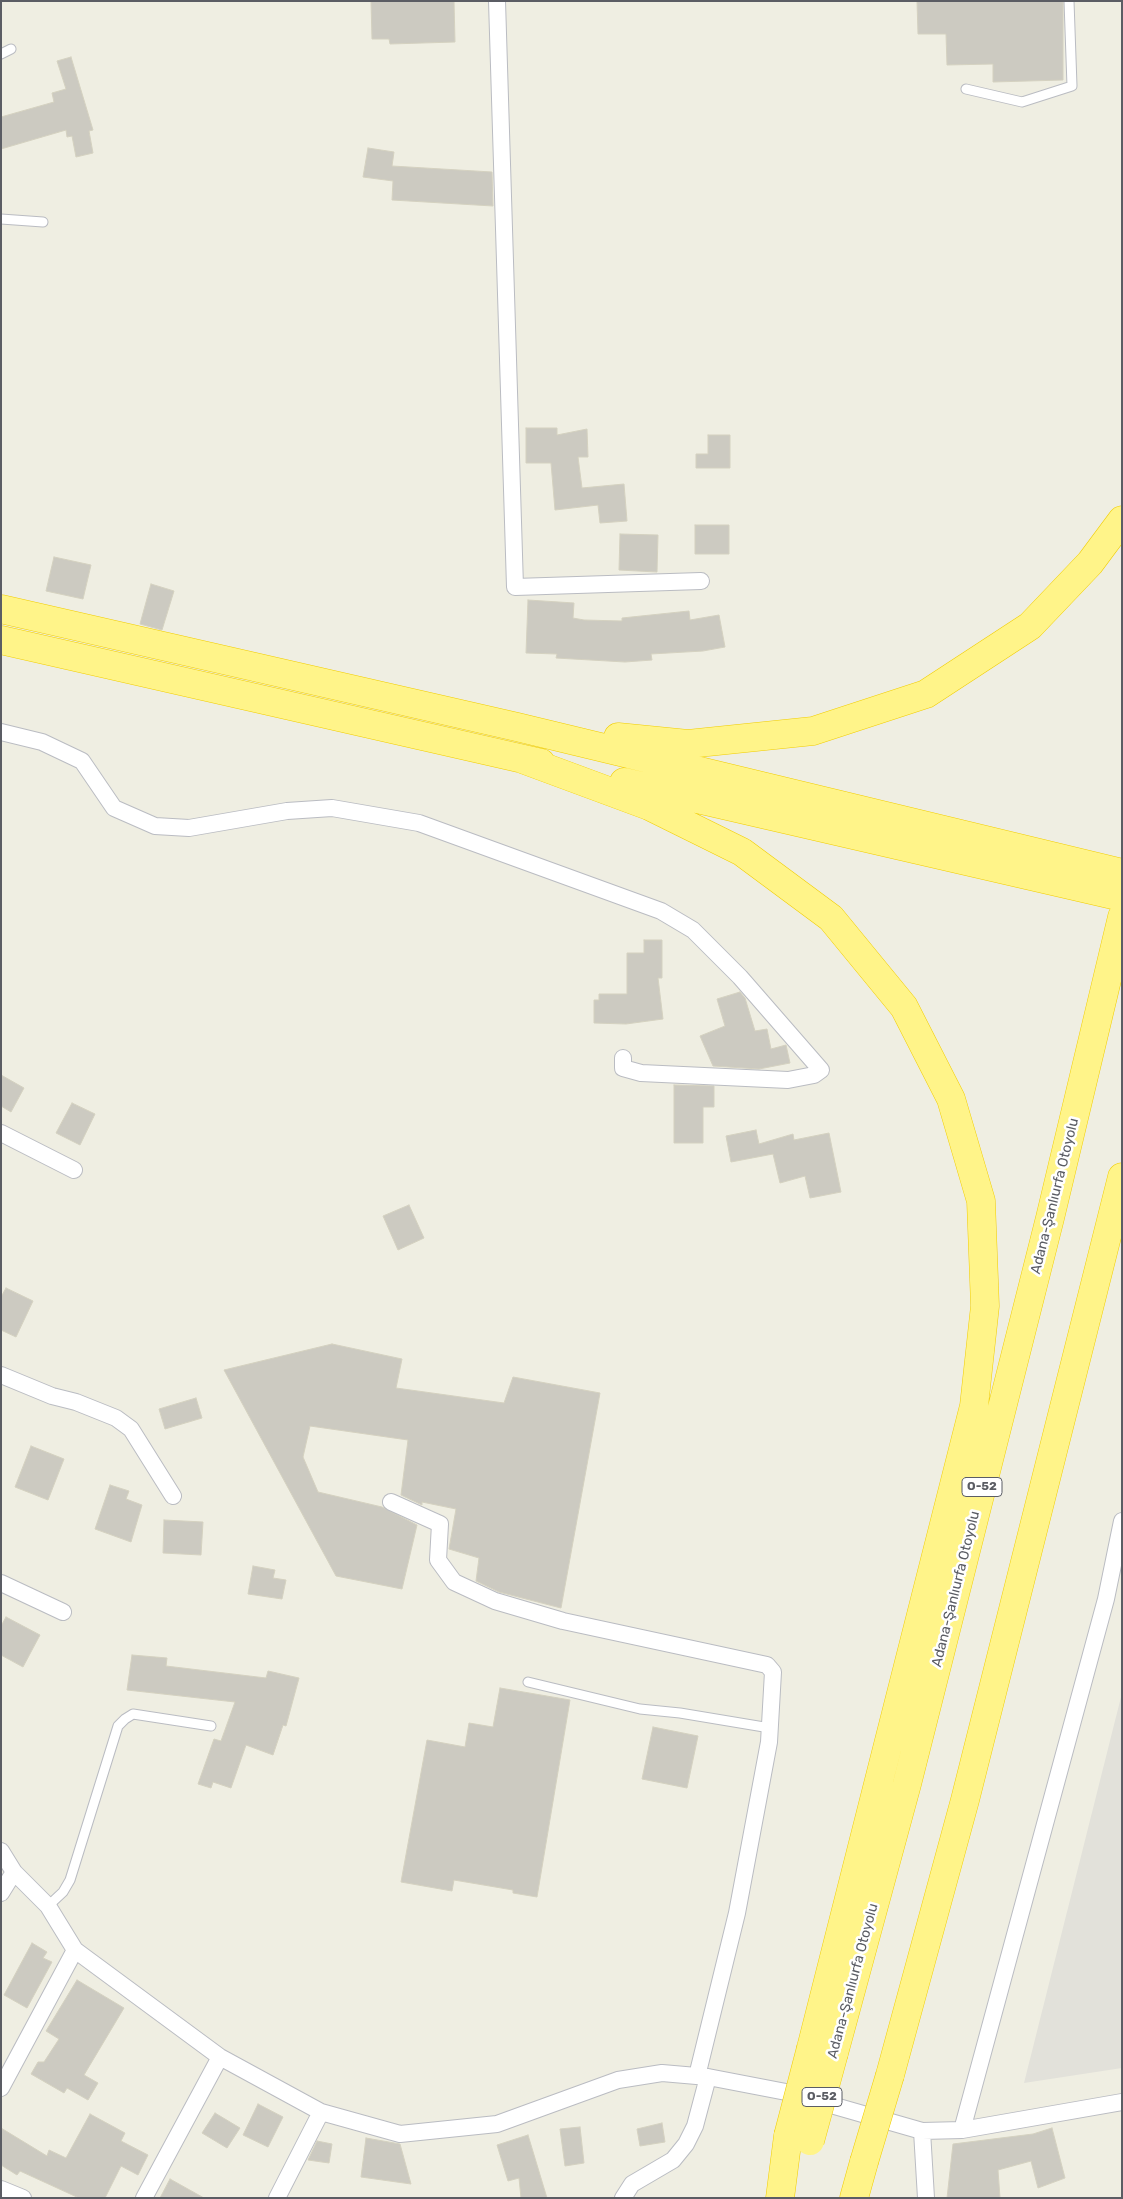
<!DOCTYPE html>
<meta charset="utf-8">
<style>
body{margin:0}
#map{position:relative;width:1123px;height:2199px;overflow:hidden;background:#efeee2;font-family:Rubik,sans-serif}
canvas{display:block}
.frame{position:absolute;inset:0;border:2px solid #5b5d64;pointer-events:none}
</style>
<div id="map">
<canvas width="1123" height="2199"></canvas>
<div class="frame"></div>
</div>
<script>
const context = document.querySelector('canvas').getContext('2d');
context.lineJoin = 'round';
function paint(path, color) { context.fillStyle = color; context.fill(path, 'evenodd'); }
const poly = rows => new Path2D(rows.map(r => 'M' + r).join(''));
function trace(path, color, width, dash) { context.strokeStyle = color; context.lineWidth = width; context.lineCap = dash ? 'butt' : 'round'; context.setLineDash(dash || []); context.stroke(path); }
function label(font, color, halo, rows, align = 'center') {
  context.font = font + ' Rubik,sans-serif'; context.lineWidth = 5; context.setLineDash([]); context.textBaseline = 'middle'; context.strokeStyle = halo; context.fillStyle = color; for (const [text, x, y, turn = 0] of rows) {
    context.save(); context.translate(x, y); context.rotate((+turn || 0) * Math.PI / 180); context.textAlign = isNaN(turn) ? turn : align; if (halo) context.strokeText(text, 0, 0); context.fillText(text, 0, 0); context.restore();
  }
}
const industrial = poly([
 [1122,1693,1122,2068,1024,2083]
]);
const building = poly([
 [371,1,454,1,455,42,390,44,389,39,372,39,371,1],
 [917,1,1063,1,1063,80,993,82,993,64,947,65,946,34,918,34,917,1],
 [71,57,93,130,89,131,93,153,76,157,72,136,67,137,66,130,1,149,1,117,54,102,52,93,66,89,57,61,71,57],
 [368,148,394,152,392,166,492,172,493,206,392,200,393,181,363,177,368,148],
 [526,428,557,428,557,435,587,429,588,457,578,457,582,488,624,484,627,521,600,523,598,505,555,510,551,463,526,463,526,428],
 [708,435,730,435,730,468,696,468,696,454,708,454,708,435],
 [695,525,729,525,729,554,695,554,695,525],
 [620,534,658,535,657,572,619,570,620,534],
 [54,557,91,565,83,599,46,591,54,557],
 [151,584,174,591,162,630,140,624,151,584],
 [528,600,574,603,573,618,584,620,622,621,622,618,689,611,690,620,719,615,725,647,703,651,651,654,652,660,625,662,556,658,557,654,526,653,528,600],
 [644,940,662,940,662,978,658,978,663,1019,626,1024,594,1023,594,1000,599,1000,599,994,627,994,627,953,644,953,644,940],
 [740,992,745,998,755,1031,767,1029,771,1049,786,1045,790,1063,759,1069,713,1066,700,1036,725,1026,717,999,740,992],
 [1,1075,24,1088,11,1112,1,1106,1,1075],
 [674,1085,714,1086,714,1107,703,1107,703,1143,674,1143,674,1085],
 [72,1103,95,1114,80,1145,56,1133,72,1103],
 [756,1130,759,1144,793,1134,794,1140,829,1133,841,1192,810,1198,805,1176,780,1183,773,1154,731,1162,726,1136,756,1130],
 [409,1205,424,1238,398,1250,383,1216,409,1205],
 [6,1288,33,1301,16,1337,1,1330,1,1297,6,1288],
 [332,1344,402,1359,396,1388,504,1403,513,1377,600,1393,561,1608,499,1592,476,1581,479,1558,449,1549,456,1509,422,1502,422,1505,401,1495,408,1440,310,1426,303,1457,318,1492,382,1507,417,1525,402,1589,336,1576,224,1370,332,1344],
 [196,1398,202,1418,165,1429,159,1409,196,1398],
 [31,1446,64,1459,48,1500,15,1487,31,1446],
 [110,1485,129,1491,126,1499,142,1505,131,1542,95,1529,110,1485],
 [164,1520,203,1522,201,1555,163,1553,164,1520],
 [253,1566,275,1570,273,1578,286,1580,282,1599,248,1594,253,1566],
 [6,1617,40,1635,23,1667,1,1655,1,1626,6,1617],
 [132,1655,167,1658,166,1666,266,1678,268,1671,299,1678,286,1726,283,1725,273,1755,246,1745,231,1788,213,1782,211,1788,198,1784,214,1739,221,1741,235,1702,127,1690,132,1655],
 [500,1688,570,1700,537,1897,513,1893,513,1890,454,1880,452,1891,401,1882,427,1740,465,1747,469,1723,493,1727,500,1688],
 [653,1727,698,1736,687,1788,642,1779,653,1727],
 [32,1943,47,1952,43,1958,52,1962,27,2008,4,1995,32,1943],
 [77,1980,124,2008,84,2075,98,2083,88,2100,67,2088,64,2093,31,2074,38,2062,44,2062,59,2039,46,2031,77,1980],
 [258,2104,283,2117,268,2147,243,2135,258,2104],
 [215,2113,240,2128,227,2148,202,2133,215,2113],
 [90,2114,125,2133,121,2141,148,2155,138,2175,121,2166,105,2198,79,2198,20,2171,17,2175,1,2165,1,2128,47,2156,49,2150,66,2158,90,2114],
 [662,2123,665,2142,640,2146,637,2129,662,2123],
 [580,2127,584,2163,565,2166,560,2129,580,2127],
 [1052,2128,1065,2178,1038,2188,1031,2161,998,2170,1000,2198,947,2198,953,2144,1033,2134,1052,2128],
 [528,2135,547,2198,521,2198,519,2178,508,2181,497,2145,528,2135],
 [366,2138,400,2144,411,2184,361,2177,366,2138],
 [317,2141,332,2144,329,2163,308,2160,317,2141],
 [170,2179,204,2198,160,2198,170,2179]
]);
const lane = poly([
 [1,54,11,49],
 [966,89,1022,102,1072,86,1069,1],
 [1,219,43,222],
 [528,1682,640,1709,680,1713,770,1728],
 [48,1906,63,1892,70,1880,118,1726,125,1719,133,1714,211,1726]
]);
const street = poly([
 [497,1,515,587,701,581],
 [1,732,42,742,82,761,114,808,155,826,189,828,287,811,332,808,419,823,661,911,693,930,740,977,821,1070,814,1075,788,1080,641,1073,623,1068,623,1058],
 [1,1133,74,1170],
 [1,1375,52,1396,76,1402,116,1418,131,1429,173,1496],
 [391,1502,440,1524,438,1560,454,1582,495,1601,563,1621,767,1665,773,1672,769,1742,737,1913,697,2076],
 [1,1583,63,1612],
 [1,1851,14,1872,48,1906,75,1950,220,2057,321,2112,400,2134,497,2124,618,2080,662,2073,708,2077,786,2092,922,2131,962,2130,1122,2102],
 [1,1893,14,1872],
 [1,2088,75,1950],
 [962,2130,1106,1599,1122,1521],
 [922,2131,926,2198],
 [1,2189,23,2198],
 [144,2198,220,2057],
 [277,2198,321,2112],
 [623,2198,632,2184,673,2160,686,2144,695,2126,708,2077]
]);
const highway = poly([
 [1,609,517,727,1122,873],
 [1,640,541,763],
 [618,737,688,744,813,731,926,694,1030,626,1090,563,1122,520],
 [522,759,649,806,742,852,831,918,904,1007,951,1099,981,1201,985,1306,974,1406,811,2048],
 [624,782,1122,897],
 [834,2053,907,1784,1050,1218,1122,917],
 [890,2075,965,1800,1122,1177],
 [780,2198,788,2136],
 [854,2198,864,2162]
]);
const highwayBridge = poly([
 [788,2136,811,2048],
 [810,2141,834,2053],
 [864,2162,890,2075]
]);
const shields = [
 [982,1487,40],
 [822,2097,40]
];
const shieldNames = [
 ["O-52",982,1487],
 ["O-52",822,2097]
];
const streetNames = [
 ["Adana-Şanlıurfa Otoyolu",1055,1196,-76],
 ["Adana-Şanlıurfa Otoyolu",956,1589,-76],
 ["Adana-Şanlıurfa Otoyolu",853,1981,-75]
];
paint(industrial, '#e2e1da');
paint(building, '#cccac1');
trace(building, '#d4d1c0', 1);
trace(lane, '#babcc2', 11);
trace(street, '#babcc2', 18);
trace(highway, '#f1cd00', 29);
trace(lane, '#fff', 9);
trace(street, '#fff', 16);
trace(highway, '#fff489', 28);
trace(highwayBridge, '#f1cd00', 29, []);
trace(highwayBridge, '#fff489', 28);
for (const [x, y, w] of shields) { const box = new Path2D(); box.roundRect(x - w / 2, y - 9.5, w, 19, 4); context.fillStyle = '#fff'; context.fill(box); trace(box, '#5b5d64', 1); }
label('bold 12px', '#5b5d64', null, shieldNames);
label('14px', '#5b5d64', '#fff', streetNames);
</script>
